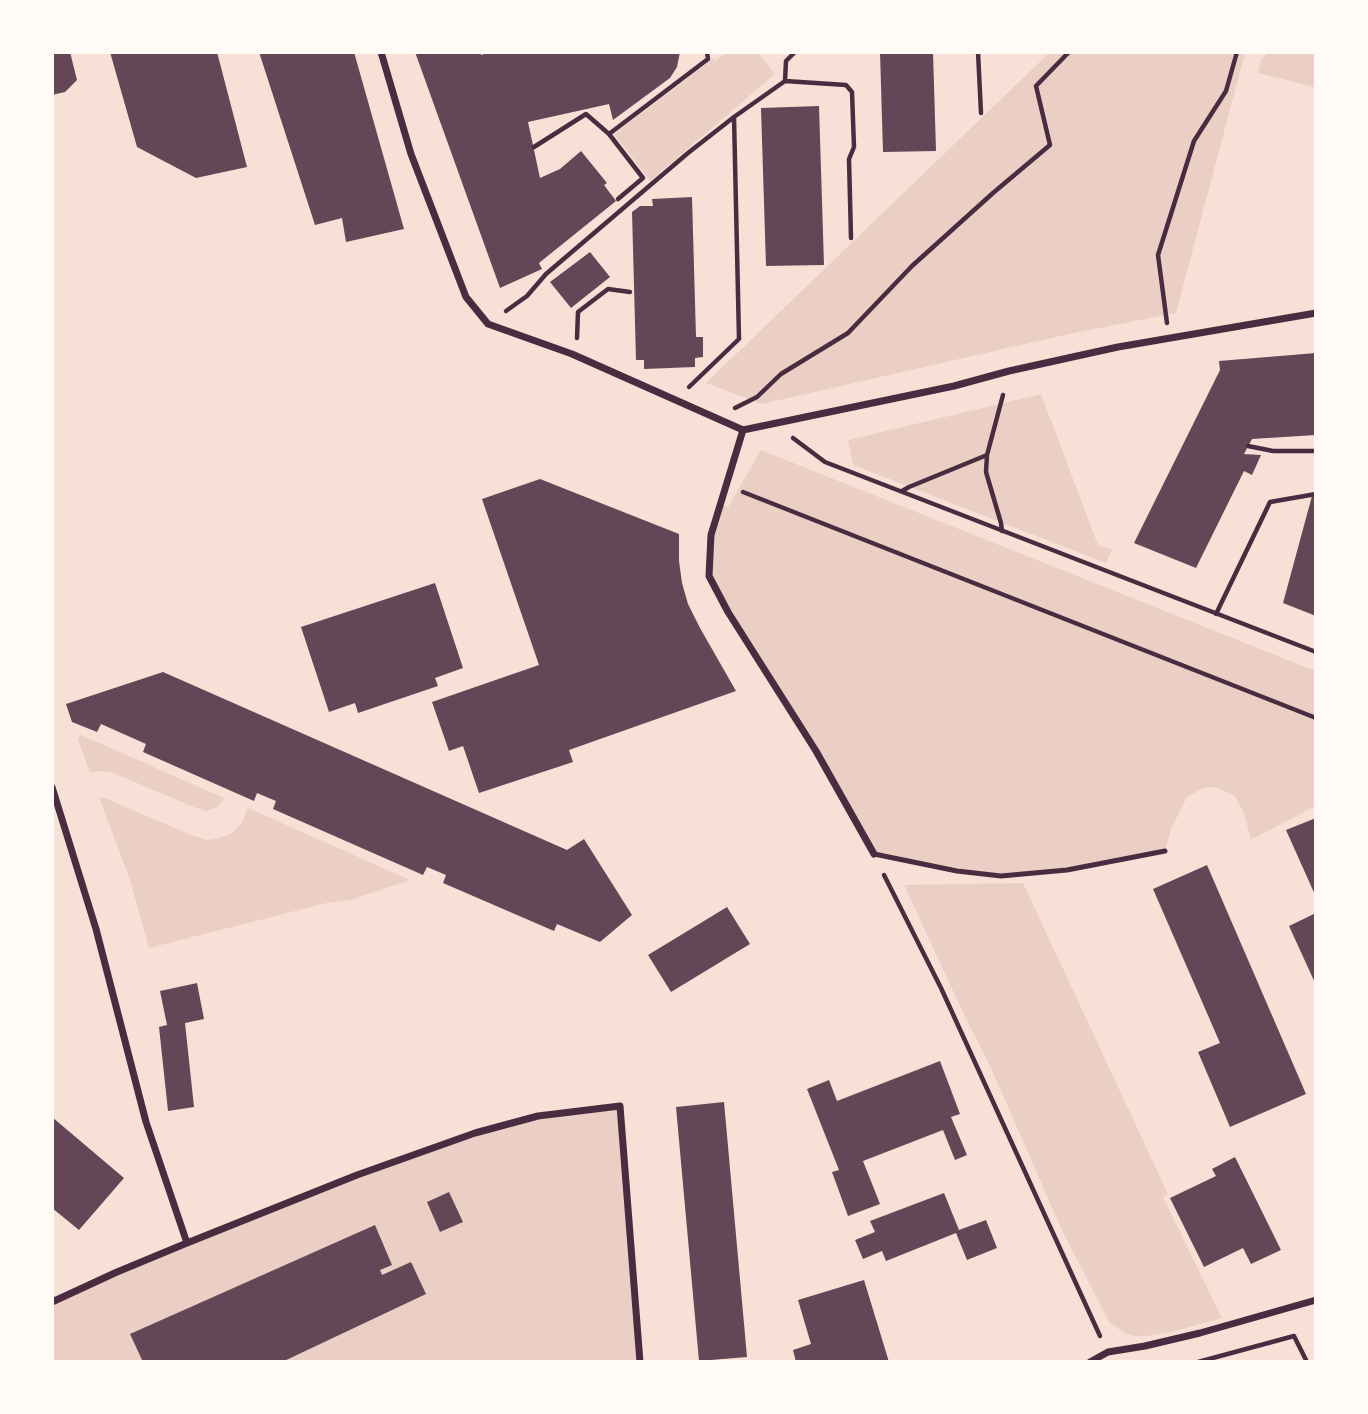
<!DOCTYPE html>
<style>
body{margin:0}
#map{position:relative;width:1368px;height:1414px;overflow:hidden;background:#f7e1d7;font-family:Figtree,sans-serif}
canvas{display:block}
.frame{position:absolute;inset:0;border:54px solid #fffaf5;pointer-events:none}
</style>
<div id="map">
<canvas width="1368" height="1414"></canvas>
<div class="frame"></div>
</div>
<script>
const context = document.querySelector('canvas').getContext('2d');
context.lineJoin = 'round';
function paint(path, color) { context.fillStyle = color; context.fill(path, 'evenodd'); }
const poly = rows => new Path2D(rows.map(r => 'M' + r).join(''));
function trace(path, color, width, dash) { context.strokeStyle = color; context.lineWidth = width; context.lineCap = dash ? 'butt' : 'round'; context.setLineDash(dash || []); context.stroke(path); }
const green = poly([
 [725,53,758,53,775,74,650,181,614,134,713,59,715,61],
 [1049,53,1245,53,1176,313,1069,334,762,404,706,383],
 [1266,53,1315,53,1314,87,1258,73,1261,59,1265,57],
 [1041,394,1098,545,1112,550,1106,563,853,465,848,440],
 [761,450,1315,671,1315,806,1251,840,1244,813,1235,796,1216,787,1203,788,1187,797,1171,829,1165,851,1067,870,1001,876,874,854,709,576,711,535,720,504,728,507],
 [81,735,224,798,219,806,207,811,196,808,111,772,100,771,90,773,78,740,79,737],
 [99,797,107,799,194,836,207,840,220,838,232,833,241,824,248,808,410,880,350,900,327,903,149,948,130,880],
 [1023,883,1168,1194,1163,1197,1222,1318,1171,1332,1147,1336,1135,1336,1126,1334,1109,1322,1061,1228,991,1068,965,1017,904,885],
 [620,1106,640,1361,53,1361,52,1302,357,1175,538,1116]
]);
const building = poly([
 [52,52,70,52,77,80,65,92,52,95],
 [110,52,217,52,247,167,196,178,137,147],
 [259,52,354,52,404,229,346,242,342,218,315,225],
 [415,52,480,52,481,55,490,52,680,52,677,67,670,78,613,120,609,104,528,122,540,178,560,169,581,151,607,183,604,185,616,201,539,263,542,269,500,288],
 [880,52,933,52,936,151,883,152],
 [819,106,824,265,766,266,761,108],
 [692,197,696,337,703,337,703,357,695,358,695,367,644,369,644,360,636,360,632,212,640,206,653,206,652,199],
 [590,252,610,277,571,308,550,282],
 [1316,353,1316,435,1252,439,1244,454,1261,455,1252,475,1244,471,1196,568,1134,543,1220,370,1219,361],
 [540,479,679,534,679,561,682,583,688,604,700,628,736,691,569,750,573,762,479,793,463,746,449,751,432,702,539,665,482,499],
 [1312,496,1316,496,1316,616,1283,603],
 [435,583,463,668,435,678,438,686,358,713,355,703,329,712,301,627],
 [163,672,567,850,584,839,632,915,600,942,557,924,554,931,443,883,446,875,427,867,423,875,273,809,276,801,257,793,254,801,143,752,146,744,101,724,97,732,72,722,66,704],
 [1316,818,1316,897,1286,830],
 [1207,865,1306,1094,1230,1127,1198,1052,1220,1043,1153,889],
 [727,907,750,944,671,992,648,955],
 [1316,913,1316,985,1289,926],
 [197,983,204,1019,185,1023,194,1107,168,1111,159,1027,167,1025,160,991],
 [940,1061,960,1114,951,1117,967,1155,955,1160,943,1130,863,1161,880,1204,848,1216,832,1172,839,1170,807,1089,829,1080,837,1101],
 [724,1102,747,1357,699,1361,676,1107],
 [52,1117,124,1178,79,1230,52,1208],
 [1235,1157,1281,1250,1251,1264,1243,1248,1204,1267,1170,1198,1216,1176,1212,1169],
 [449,1192,463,1222,440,1232,427,1202],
 [944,1193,959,1230,986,1220,997,1248,967,1260,956,1233,886,1261,882,1251,863,1259,855,1240,875,1232,870,1221],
 [375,1225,392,1265,380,1270,382,1275,411,1262,426,1294,282,1362,143,1362,130,1334],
 [864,1280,889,1362,796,1362,793,1350,811,1344,798,1300]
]);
const path = poly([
 [978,52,981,113],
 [785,81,846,85,852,92,854,147,849,159,851,238],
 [609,134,708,59,707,52],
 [534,147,586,114,609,134,643,178,618,199],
 [506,311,527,296,546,274,688,153,734,117,785,81,786,61,795,52],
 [1167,323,1158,255,1194,141,1226,91,1237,52],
 [577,338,578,312,608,289,630,292],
 [689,387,739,339,734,117],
 [735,408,757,397,781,374,848,333,912,266,993,193,1050,145,1036,86,1069,52],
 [793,438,825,462,1316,652],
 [1248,446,1273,451,1316,451],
 [902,491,909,487,987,455],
 [743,492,1316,718],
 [1002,531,1001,523,986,472,987,455,1003,395],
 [1216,614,1270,502,1316,494],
 [884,875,941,988,1100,1336],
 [1198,1362,1294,1336,1307,1362]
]);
const service = poly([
 [874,854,957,871,1001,876,1067,870,1165,851]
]);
const minor = poly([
 [381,52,411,154,466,297,488,324,572,354,743,430,711,535,709,576,728,612,816,751,874,854],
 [743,430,954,386,1009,371,1118,347,1316,313],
 [52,787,96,929,146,1122,187,1243],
 [52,1302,117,1272,187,1243,357,1175,475,1133,538,1116,620,1106,640,1362],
 [1090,1362,1108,1352,1145,1346,1200,1333,1316,1300]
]);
paint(green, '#ebcfc5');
paint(building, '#644757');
trace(path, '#4a2c40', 4.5);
trace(service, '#4a2c40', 5);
trace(minor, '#4a2c40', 7);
</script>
